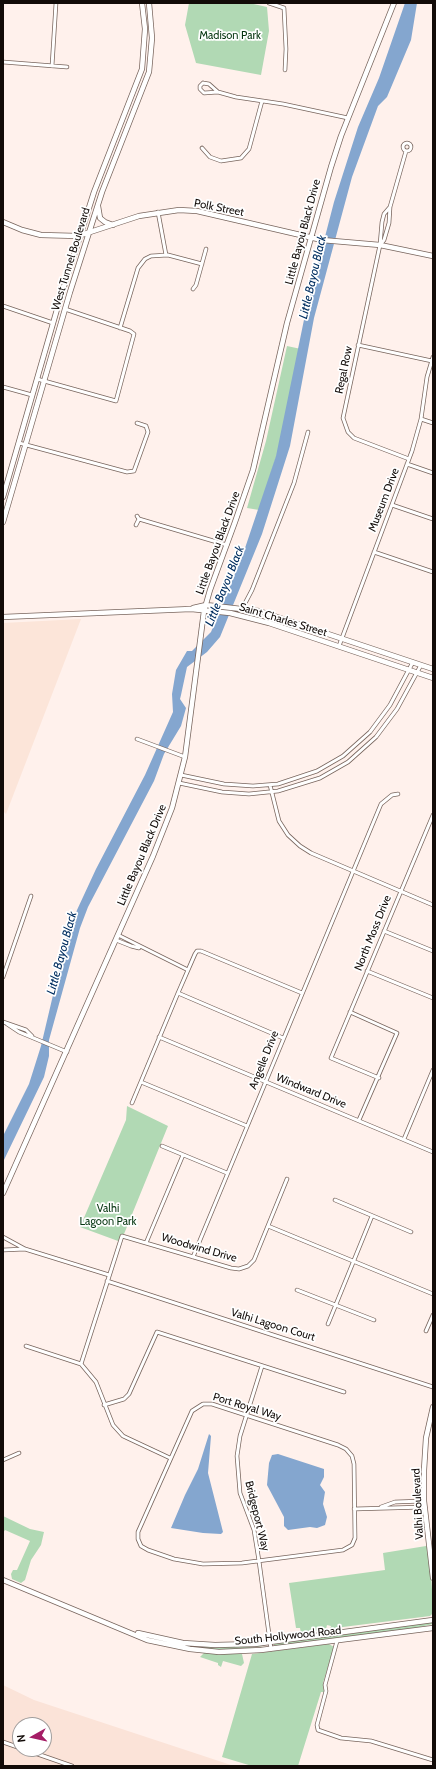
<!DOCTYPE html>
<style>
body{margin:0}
#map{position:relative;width:436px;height:1769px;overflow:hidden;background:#fff1ec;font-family:Cabin,sans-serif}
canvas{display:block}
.frame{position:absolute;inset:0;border:4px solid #120b08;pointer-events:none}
.north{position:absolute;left:12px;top:1717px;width:40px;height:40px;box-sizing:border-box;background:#fff;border:1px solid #a09d9c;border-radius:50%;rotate:262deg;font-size:11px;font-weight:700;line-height:16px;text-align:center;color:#120b08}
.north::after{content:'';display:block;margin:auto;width:14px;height:18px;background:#a51d66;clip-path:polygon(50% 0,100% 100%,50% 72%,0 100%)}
</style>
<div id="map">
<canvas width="436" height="1769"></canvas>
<div class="frame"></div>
<div class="north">N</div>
</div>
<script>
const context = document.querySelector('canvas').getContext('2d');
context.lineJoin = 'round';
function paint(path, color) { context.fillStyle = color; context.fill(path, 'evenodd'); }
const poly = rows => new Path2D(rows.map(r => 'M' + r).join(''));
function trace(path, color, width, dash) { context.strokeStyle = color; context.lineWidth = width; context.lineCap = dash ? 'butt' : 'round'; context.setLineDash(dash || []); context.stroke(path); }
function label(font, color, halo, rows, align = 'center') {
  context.font = font + ' Cabin,sans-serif'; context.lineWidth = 3.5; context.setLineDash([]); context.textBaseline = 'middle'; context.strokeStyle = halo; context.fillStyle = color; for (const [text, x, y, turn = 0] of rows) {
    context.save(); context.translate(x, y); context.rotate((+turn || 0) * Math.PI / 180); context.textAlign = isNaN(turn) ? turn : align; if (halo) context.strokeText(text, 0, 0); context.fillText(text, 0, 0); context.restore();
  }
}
const built = poly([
 [3,1685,34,1700,234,1766,3,1766],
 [20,1725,44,1725,44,1749,20,1749]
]);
const education = poly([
 [81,619,6,814,3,811,3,623]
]);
const green = poly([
 [189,3,249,3,267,7,269,31,261,75,196,63,185,25],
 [287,346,301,349,280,445,259,510,247,508,266,441],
 [127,1106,168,1126,124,1234,121,1235,118,1241,80,1227,126,1120],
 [3,1516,30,1529,44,1532,41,1545,31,1560,25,1580,21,1583,12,1579,11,1574,13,1570,17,1570,30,1541,5,1530,3,1533],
 [426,1546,428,1547,431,1575,433,1604,433,1613,430,1616,335,1628,330,1629,331,1626,327,1625,326,1629,307,1632,301,1633,300,1628,296,1628,289,1583,385,1570,383,1553],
 [433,1621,433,1624,411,1629,280,1646,274,1645,274,1642],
 [265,1643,264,1646,236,1650,207,1649,198,1648,198,1646],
 [329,1644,334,1647,323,1683,324,1692,321,1692,298,1766,252,1766,222,1757,252,1654],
 [204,1653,242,1654,244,1663,241,1666,223,1661,221,1667,218,1665,218,1663,200,1657]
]);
const water = poly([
 [405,3,417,3,411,40,387,97,378,106,352,177,314,318,290,446,262,534,220,637,207,652,187,667,181,695,180,699,186,708,181,726,164,754,154,781,88,907,80,928,49,1040,49,1056,44,1077,3,1162,3,1136,29,1084,41,1046,66,940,77,910,96,869,145,775,173,712,172,694,176,670,187,651,192,651,211,632,243,554,276,456,306,310,334,202,358,127,379,78],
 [209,1434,211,1436,208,1473,223,1532,221,1534,203,1533,171,1528,185,1495,198,1469],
 [278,1454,324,1469,324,1477,320,1485,325,1492,323,1504,327,1517,325,1525,317,1528,310,1527,288,1530,284,1526,284,1517,267,1485,269,1463,272,1455]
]);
const street = poly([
 [269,3,284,8,286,49,285,70],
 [3,62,67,67],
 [52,66,56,3],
 [203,83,209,84,218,92,204,93,200,89,200,86,203,83],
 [218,92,236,97,283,104,348,118],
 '403 147a4 4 0 1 1 8 0a4 4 0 1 1-8 0Z',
 [202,148,210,157,221,161,241,158,249,149,262,101],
 [390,207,384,214,382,222,380,245,343,418,348,432,354,438,409,459],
 [158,212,166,255],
 [380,245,384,240,389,223,390,207,406,151],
 [193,289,196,285,206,249],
 [3,306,53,323],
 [120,328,138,268,145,259,151,256,168,255,202,264],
 [358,345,432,361],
 [37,379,116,401,134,334,130,331,65,309],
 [3,387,32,395],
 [421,419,433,423],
 [19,443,127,472,134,471,148,432,146,426,137,423],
 [407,464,433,473],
 [392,505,433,519],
 [139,519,227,545],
 [136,525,139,519,137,516],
 [374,552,433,572],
 [242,609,252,590,294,483,308,432],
 [339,646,412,451,421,419,427,377,433,357],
 [137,739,185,757],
 [181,775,224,784,253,786,278,784,317,771,343,756,370,732,390,705,413,662],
 [179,783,222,792,249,794,278,791,320,778,348,762,376,737,397,709,421,665],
 [270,785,279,821,288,835,300,846,311,853,433,905],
 [384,931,433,951],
 [118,935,188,970],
 [116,940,131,946,139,948],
 [367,971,433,998],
 [3,977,31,896],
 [178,993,283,1038],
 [350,1012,397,1033,359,1120],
 [3,1022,26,1030,32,1036],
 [7,1024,19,1032,67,1052],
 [159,1037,433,1152],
 [379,1078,331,1058,433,815],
 [141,1082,247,1126],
 [132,1103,178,993,195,954,197,951,201,951,302,993],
 [404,1139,433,1070],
 [162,1146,227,1173],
 [335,1200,411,1232],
 [268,1226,433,1294],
 [3,1237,25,1249,109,1275],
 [146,1243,183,1155],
 [3,1250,25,1249],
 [193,1257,381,804,392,795,398,794],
 [107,1281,433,1387],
 [297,1290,374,1320],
 [328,1324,372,1216],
 [426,1331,433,1315],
 [26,1346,81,1364,96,1382,113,1425,123,1436,170,1458],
 [81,1364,122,1236,231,1268,239,1269,248,1266,254,1260,287,1179],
 [262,1366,240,1436,237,1456,240,1493,254,1530,259,1561,271,1649],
 [203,1404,212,1404,338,1445,346,1449,352,1456,354,1464,355,1538,352,1545,343,1550,242,1563,203,1564,174,1559,148,1550,141,1546,138,1539,138,1532,192,1411,203,1404],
 [104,1405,124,1399,129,1394,157,1332,344,1392],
 [3,1460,19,1453],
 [381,1507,395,1502,424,1501],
 [354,1509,425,1507],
 [337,1641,325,1685,326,1691,317,1725,318,1730,341,1738,371,1741,433,1760],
 [3,1742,72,1766]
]);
const secondary = poly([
 [98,206,100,218,105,222,113,225],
 [3,222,22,230,41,235,78,236,139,216,179,210,197,211,322,240,380,245,433,256],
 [3,497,60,299,94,192,142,69,145,29,142,3],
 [3,522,70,292,102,192,149,72,152,38,149,3],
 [193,608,206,605,259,611,433,669],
 [3,617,191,609,230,613,269,623,433,678],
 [3,1193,153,856,172,808,185,757,204,611,210,590,235,522,253,470,287,323,331,167,341,136,394,3],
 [433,1407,426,1438,424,1470,424,1501,433,1578],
 [3,1580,147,1640,190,1649,219,1652,261,1650,433,1628],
 [138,1633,183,1643,215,1645,255,1644,433,1620]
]);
const parkNames = [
 ["Madison Park",230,36],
 ["Valhi",108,1209],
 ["Lagoon Park",108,1222]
];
const streetNames = [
 ["Polk Street",219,208,11],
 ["Little Bayou Black Drive",303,232,-75],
 ["West Tunnel Boulevard",71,259,-73],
 ["Regal Row",344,370,-78],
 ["Museum Drive",384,500,-69],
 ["Little Bayou Black Drive",218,543,-70],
 ["Saint Charles Street",283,620,17],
 ["Little Bayou Black Drive",142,855,-67],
 ["North Moss Drive",373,933,-68],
 ["Angelle Drive",264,1060,-68],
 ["Windward Drive",311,1091,22],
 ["Woodwind Drive",199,1248,16],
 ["Valhi Lagoon Court",273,1325,17],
 ["Port Royal Way",247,1407,17],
 ["Valhi Boulevard",418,1504,-93],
 ["Bridgeport Way",257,1516,76],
 ["South Hollywood Road",288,1636,-6]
];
const waterNames = [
 ["Little Bayou Black",313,277,-77],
 ["Little Bayou Black",225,586,-68],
 ["Little Bayou Black",62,953,-75]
];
paint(built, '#fbe3d8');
paint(education, '#fce5d9');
paint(green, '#b1d9b4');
paint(water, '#84a6cf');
trace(street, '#78655d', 4.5);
trace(secondary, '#78655d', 6);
trace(street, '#fff', 3);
trace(secondary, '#fff', 4.5);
label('11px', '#05350f', '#fff', parkNames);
label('11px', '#120b08', '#fff', streetNames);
label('italic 12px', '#002e60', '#fff', waterNames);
</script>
